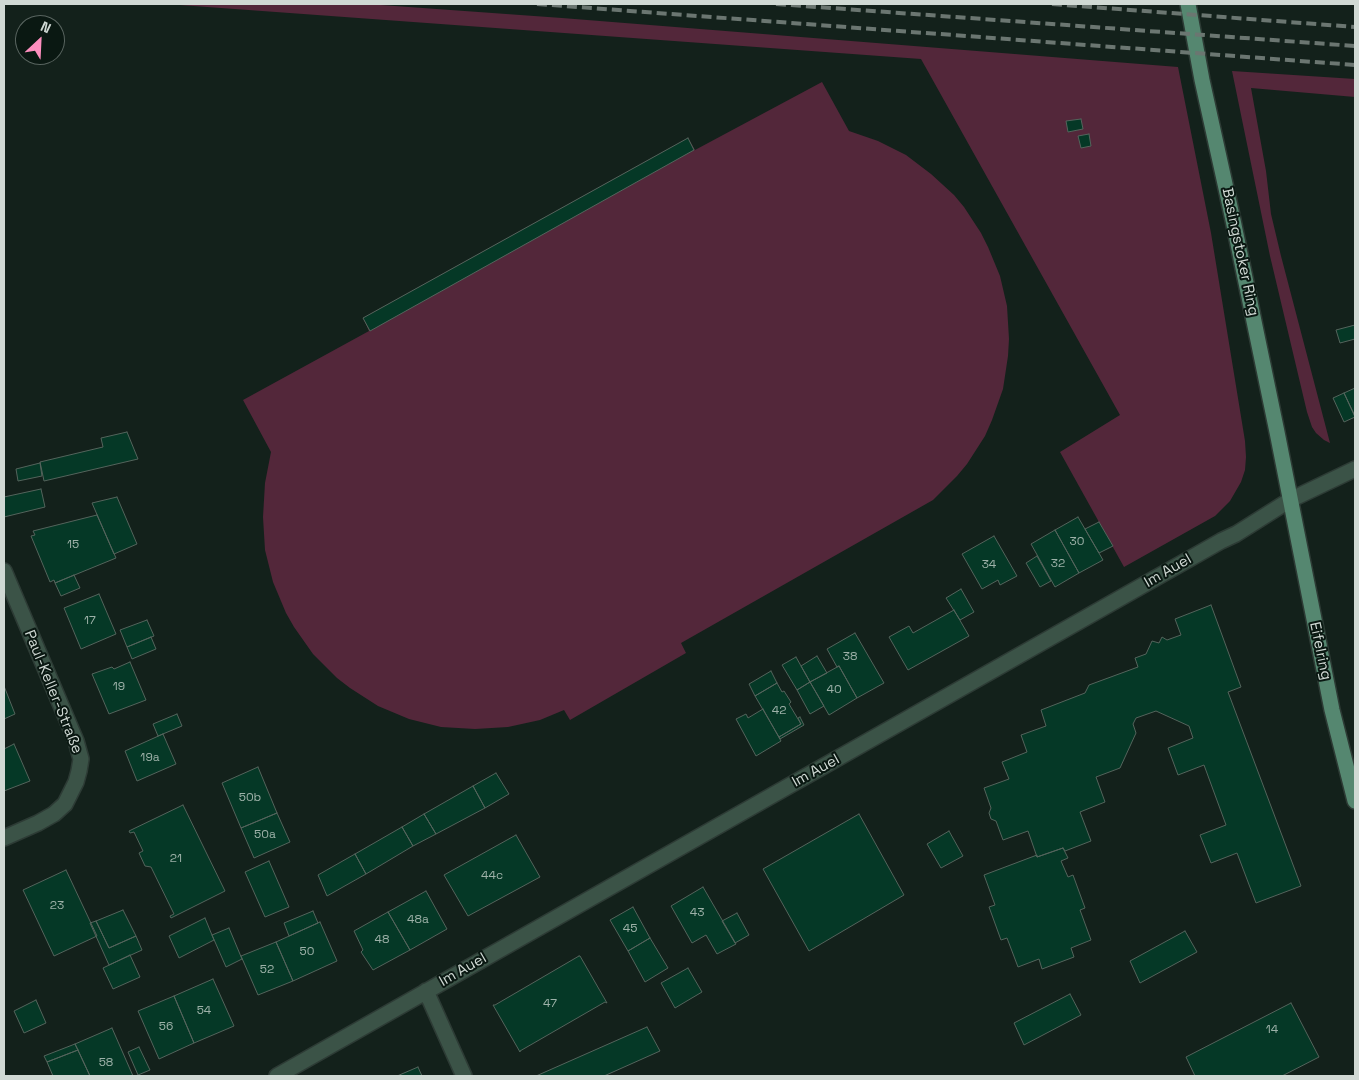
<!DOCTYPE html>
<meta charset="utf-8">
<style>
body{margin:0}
#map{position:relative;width:1359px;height:1080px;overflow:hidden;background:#13211b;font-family:"Space Grotesk",sans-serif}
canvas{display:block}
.frame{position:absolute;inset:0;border:5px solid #d0d9d4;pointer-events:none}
.north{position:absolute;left:15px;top:15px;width:50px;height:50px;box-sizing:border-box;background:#0a1812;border:1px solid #596560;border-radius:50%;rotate:25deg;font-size:14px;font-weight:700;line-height:20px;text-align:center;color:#d0d9d4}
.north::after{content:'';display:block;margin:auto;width:18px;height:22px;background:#fd8ebe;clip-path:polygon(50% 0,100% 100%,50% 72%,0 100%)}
</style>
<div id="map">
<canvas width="1359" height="1080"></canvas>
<div class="frame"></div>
<div class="north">N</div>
</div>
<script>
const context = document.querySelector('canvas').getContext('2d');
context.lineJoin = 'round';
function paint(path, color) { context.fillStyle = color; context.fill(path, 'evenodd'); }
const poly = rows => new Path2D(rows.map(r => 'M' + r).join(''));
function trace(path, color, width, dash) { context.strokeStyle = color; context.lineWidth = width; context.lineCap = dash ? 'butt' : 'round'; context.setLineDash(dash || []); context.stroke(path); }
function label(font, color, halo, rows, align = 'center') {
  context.font = font + ' "Space Grotesk",sans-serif'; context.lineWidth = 4; context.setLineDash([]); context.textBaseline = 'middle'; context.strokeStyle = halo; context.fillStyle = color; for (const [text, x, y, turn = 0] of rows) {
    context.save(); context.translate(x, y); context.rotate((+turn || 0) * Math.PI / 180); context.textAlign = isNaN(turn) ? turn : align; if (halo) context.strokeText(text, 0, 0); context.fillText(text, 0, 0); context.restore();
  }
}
const green = poly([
 [166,4,367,4,562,18,1178,67,1211,233,1245,441,1246,457,1245,470,1241,482,1230,501,1215,516,1124,567,1060,452,1120,415,921,59],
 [1232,71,1355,79,1355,97,1251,88,1266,171,1271,214,1281,256,1330,443,1324,440,1316,433,1312,427,1307,412,1270,256],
 [822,82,849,131,878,141,906,155,931,174,954,195,964,207,981,233,988,247,1000,276,1007,306,1009,339,1008,356,1003,389,992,420,985,436,967,464,957,476,933,500,681,643,686,653,570,720,564,710,540,720,508,727,475,729,441,727,409,719,378,706,350,688,337,678,313,654,294,627,286,613,273,582,265,550,263,517,265,483,271,452,243,400,369,331,363,318,688,138,695,150]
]);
const building = poly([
 [1081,119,1083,129,1068,132,1066,121,1081,119],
 [1089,134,1091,146,1081,148,1078,136,1089,134],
 [688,138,694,150,370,331,363,318,688,138],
 [1355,325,1355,339,1340,343,1336,330,1355,325],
 [1355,388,1355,416,1344,393,1355,388],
 [1344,393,1355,417,1344,422,1333,398,1344,393],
 [127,432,138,459,44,481,40,462,103,447,101,438,127,432],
 [40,463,42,476,18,481,16,469,40,463],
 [41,489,45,507,4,517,4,497,41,489],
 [117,497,137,544,114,554,92,503,117,497],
 [97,515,116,558,55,583,54,580,50,582,31,536,35,535,33,531,97,515],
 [1078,517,1103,560,1079,573,1055,530,1078,517],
 [1099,522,1113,546,1099,553,1085,529,1099,522],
 [1055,530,1079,573,1055,587,1031,544,1055,530],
 [994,536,1017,576,1000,585,998,580,982,589,962,554,994,536],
 [1037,556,1051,581,1040,587,1026,563,1037,556],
 [74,575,80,588,61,596,55,583,74,575],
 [961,589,974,612,960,620,946,598,961,589],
 [99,594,116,634,81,649,64,608,99,594],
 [1211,605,1241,687,1228,692,1301,886,1256,903,1237,853,1211,863,1200,835,1226,825,1204,765,1178,775,1168,748,1193,738,1189,726,1156,711,1136,718,1133,724,1136,733,1120,768,1096,777,1105,802,1080,812,1091,841,1065,851,1063,848,1037,857,1028,831,1003,840,996,821,991,819,989,813,991,808,984,788,1009,779,1002,762,1027,752,1021,735,1046,726,1041,710,1085,693,1089,685,1138,667,1135,658,1146,654,1152,641,1159,643,1162,637,1167,640,1181,635,1175,619,1211,605],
 [954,610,969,636,908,670,889,637,909,626,913,633,954,610],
 [147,620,154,636,127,647,120,630,147,620],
 [855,633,884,683,857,698,839,666,837,667,827,649,855,633],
 [151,637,156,649,132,659,127,647,151,637],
 [817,656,827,673,810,682,801,666,817,656],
 [796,657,810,682,797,690,782,665,796,657],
 [130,662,146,700,109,714,92,674,112,667,114,669,130,662],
 [839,666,857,698,829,715,810,682,839,666],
 [771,671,777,683,755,696,749,684,771,671],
 [810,682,824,706,810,714,797,690,810,682],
 [777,683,782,692,784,691,791,702,789,704,801,724,779,737,755,696,777,683],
 [4,686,15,714,4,719,4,686],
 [763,709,781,741,756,756,736,719,746,714,748,718,763,709],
 [177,714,182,726,158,736,153,724,177,714],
 [800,717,804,725,780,739,779,737,801,724,798,718,800,717],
 [163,734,176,764,137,781,125,751,163,734],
 [14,744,30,781,4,791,4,749,14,744],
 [258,767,277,813,241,828,222,783,258,767],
 [496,773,509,794,485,808,473,786,496,773],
 [473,786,485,808,436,834,424,814,473,786],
 [183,805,225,891,171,918,170,916,174,914,151,867,145,866,139,853,143,851,134,832,130,833,129,831,183,805],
 [277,813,290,842,254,858,241,828,277,813],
 [424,814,436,834,413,846,402,827,424,814],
 [859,814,904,895,809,951,763,869,859,814],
 [402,827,413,846,366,874,355,854,402,827],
 [949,831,963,856,941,868,927,844,949,831],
 [516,835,540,877,468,916,444,875,516,835],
 [1063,848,1068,858,1061,861,1068,877,1073,875,1085,908,1080,910,1091,940,1071,948,1074,957,1042,969,1039,959,1018,967,1007,938,1001,940,989,907,995,905,984,875,1037,855,1037,857,1063,848],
 [355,854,366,874,327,896,318,875,355,854],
 [269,861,289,907,265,917,245,872,269,861],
 [66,870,97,936,54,956,23,890,66,870],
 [703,887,736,944,717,954,706,935,692,943,671,906,703,887],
 [426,891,447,929,410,950,388,912,426,891],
 [633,907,650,938,628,951,610,920,633,907],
 [123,910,136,936,109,948,96,921,123,910],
 [313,911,318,923,289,936,284,923,313,911],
 [388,912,410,950,373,970,361,952,363,950,354,931,388,912],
 [737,913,749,935,735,943,722,921,737,913],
 [205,918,214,940,179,958,169,936,205,918],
 [96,921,109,948,136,936,142,950,109,965,90,923,96,921],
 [320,922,337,961,293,981,276,942,320,922],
 [229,928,242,959,226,967,212,935,229,928],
 [1185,931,1197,952,1140,983,1130,961,1185,931],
 [650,938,668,968,645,982,628,951,650,938],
 [276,942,293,981,258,995,241,956,276,942],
 [130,955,140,977,113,989,103,968,130,955],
 [579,956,580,956,607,1003,605,1002,520,1051,520,1052,493,1005,495,1005,579,956],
 [688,968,702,992,675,1008,661,983,688,968],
 [213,979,234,1026,194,1043,174,996,213,979],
 [1070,994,1081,1015,1024,1045,1014,1023,1070,994],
 [174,996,194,1043,159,1059,138,1011,174,996],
 [36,1000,46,1023,24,1033,14,1011,36,1000],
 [1291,1003,1319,1057,1282,1076,1195,1076,1186,1057,1291,1003],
 [647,1027,660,1051,604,1076,536,1076,647,1027],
 [112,1028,133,1076,90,1076,75,1044,112,1028],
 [75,1044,78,1050,47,1062,44,1056,75,1044],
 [139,1047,150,1070,138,1075,128,1052,139,1047],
 [78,1050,90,1076,53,1076,47,1062,78,1050],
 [418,1067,422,1076,397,1076,418,1067]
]);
const minor = poly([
 [4,571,76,741,81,759,79,771,76,782,65,804,54,814,38,823,4,838],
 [426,991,464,1076],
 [277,1076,1221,541,1236,534,1290,500,1355,469]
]);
const major = poly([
 [1188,4,1202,80,1233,220,1277,432,1332,710,1355,801]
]);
const rail = poly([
 [537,4,1355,65],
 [776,4,1355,46],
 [1052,4,1355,27]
]);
const numberNames = [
 ["30",1077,542],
 ["15",73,545],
 ["32",1058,564],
 ["34",989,565],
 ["17",90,621],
 ["38",850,657],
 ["19",119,687],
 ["40",834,690],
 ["42",779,711],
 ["19a",150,758],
 ["50b",250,798],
 ["50a",265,835],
 ["21",176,859],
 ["44c",492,876],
 ["23",57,906],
 ["43",697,913],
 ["48a",418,920],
 ["45",630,929],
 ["48",382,940],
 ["50",307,952],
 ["52",267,970],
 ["47",550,1004],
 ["54",204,1011],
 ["56",166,1027],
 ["14",1272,1030],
 ["58",106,1063]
];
const streetNames = [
 ["Basingstoker Ring",1240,252,78],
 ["Im Auel",1168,571,-30],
 ["Eifelring",1320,651,78],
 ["Paul-Keller-Straße",53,692,68],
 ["Im Auel",816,771,-29],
 ["Im Auel",463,970,-30]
];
paint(green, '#53273a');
paint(building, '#053826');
trace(building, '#54645c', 1);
trace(minor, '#2d3b35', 18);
trace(major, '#2d3b35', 18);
trace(minor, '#3b5347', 15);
trace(major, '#558770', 15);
trace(rail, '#6b7671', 4, [10, 5]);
label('12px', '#9db1a8', null, numberNames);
label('15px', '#d0d9d4', '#0a1812', streetNames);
</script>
